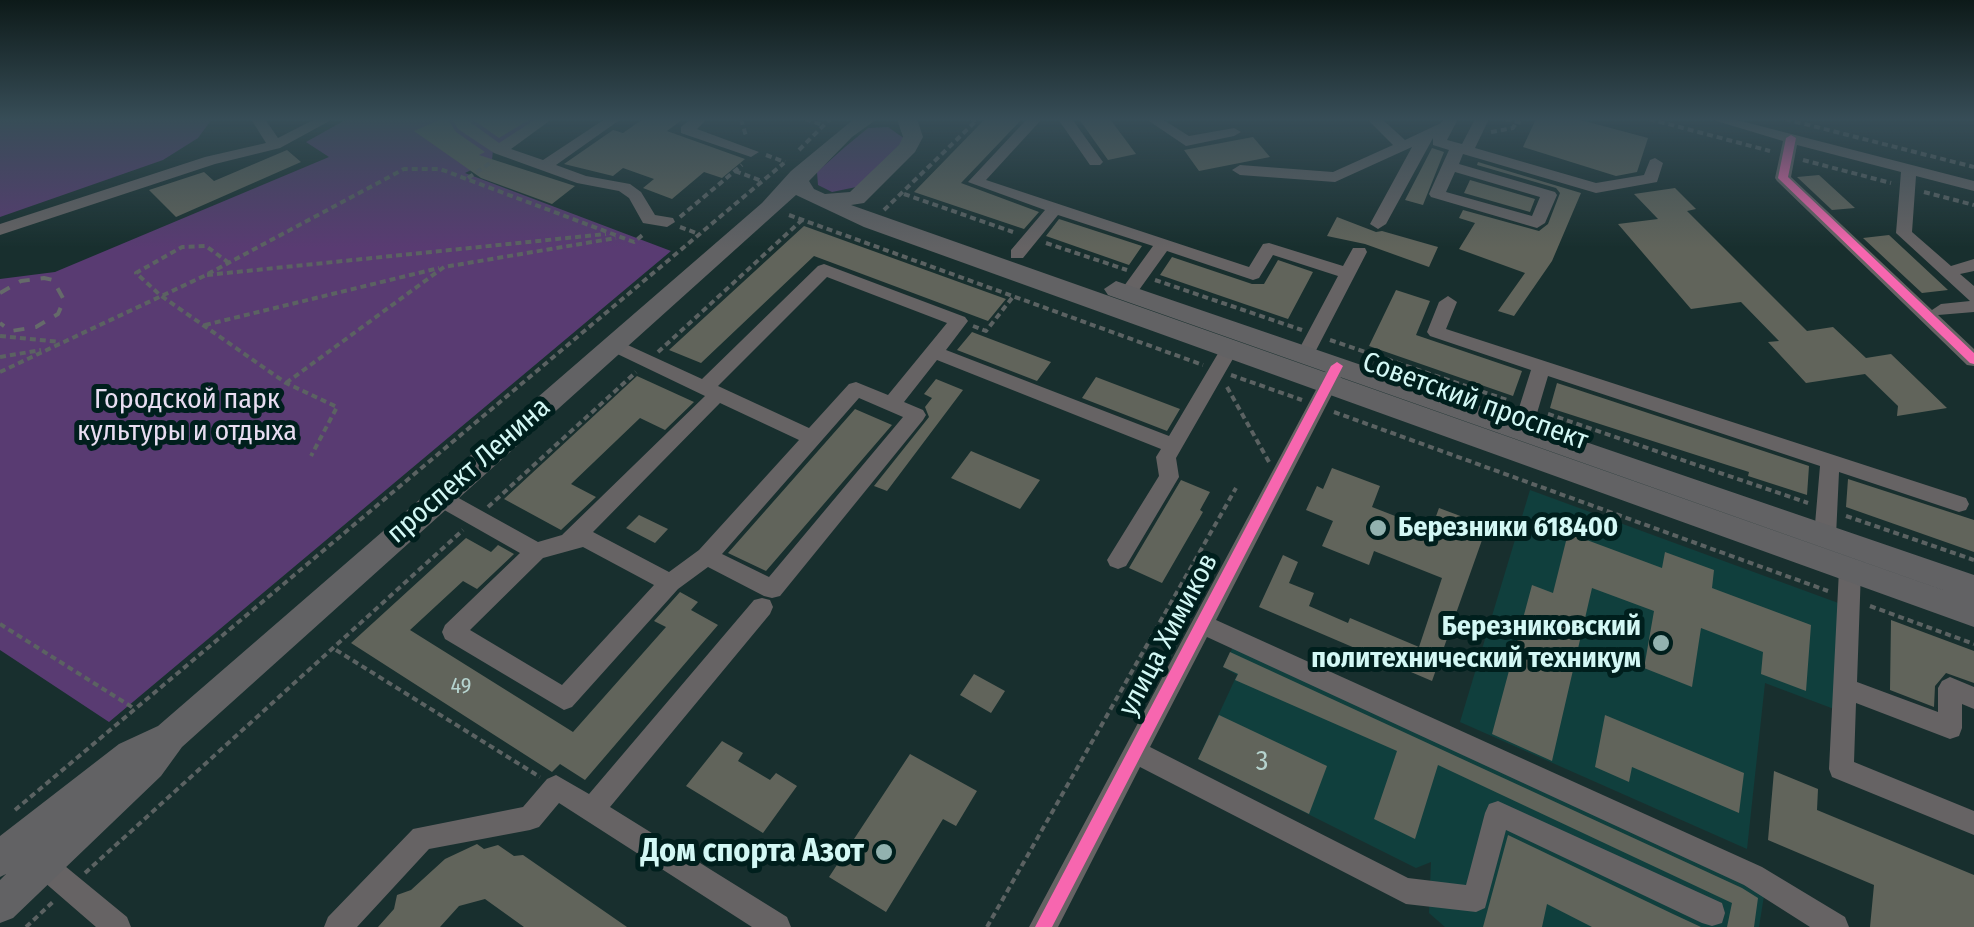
<!DOCTYPE html>
<meta charset="utf-8">
<style>
body{margin:0}
canvas{display:block;background:#182f2e}
</style>
<canvas width="1974" height="927"></canvas>
<script>
const context = document.querySelector('canvas').getContext('2d');
context.lineJoin = 'round';
function paint(path, color) { context.fillStyle = color; context.fill(path, 'evenodd'); }
const poly = rows => new Path2D(rows.map(r => 'M' + r).join(''));
function trace(path, color, width, dash) { context.strokeStyle = color; context.lineWidth = width; context.lineCap = dash ? 'butt' : 'round'; context.setLineDash(dash || []); context.stroke(path); }
function label(font, color, halo, rows, align = 'center') {
  context.font = font + ' "Fira Sans Condensed",sans-serif'; context.lineWidth = 10; context.setLineDash([]); context.textBaseline = 'middle'; context.strokeStyle = halo; context.fillStyle = color; for (const [text, x, y, turn = 0] of rows) {
    context.save(); context.translate(x, y); context.rotate((+turn || 0) * Math.PI / 180); context.textAlign = isNaN(turn) ? turn : align; if (halo) context.strokeText(text, 0, 0); context.fillText(text, 0, 0); context.restore();
  }
}
const built = poly([
 [1530,490,1841,604,1834,709,1765,683,1747,849,1460,722],
 [1239,635,1767,877,1759,927,1445,927,1429,913,1431,862,1416,868,1198,759,1237,675,1223,667]
]);
const green = poly([
 [0,119,212,119,198,138,163,160,0,217],
 [347,119,539,119,493,150,492,160,465,173,671,251,109,722,0,650,0,279,55,272,329,157,306,142],
 [888,127,905,139,861,186,832,192,818,185,817,172,845,147,868,128]
]);
const building = poly([
 [441,119,448,119,456,132,485,152,479,155,575,186,552,204,481,178,414,131],
 [472,119,530,119,499,138],
 [643,119,683,119,667,131,745,159,722,178,704,172,672,199,643,188,654,179,623,168,613,176,564,164,613,130,623,133],
 [985,119,1022,119,961,183,1039,212,1024,229,914,192],
 [1079,119,1110,119,1136,154,1108,160],
 [1536,119,1577,119,1648,138,1637,172,1616,176,1523,147],
 [1253,137,1270,157,1199,171,1184,150],
 [1432,148,1444,152,1423,205,1405,200],
 [287,150,301,162,176,217,149,190,204,172,214,181],
 [1478,162,1581,193,1552,261,1514,316,1498,311,1525,273,1459,249,1475,223,1459,218,1463,210,1539,231,1548,224,1560,193,1556,188,1477,165],
 [1819,175,1855,208,1832,210,1797,177],
 [1470,180,1535,199,1530,212,1464,193],
 [1675,188,1696,209,1687,211,1807,331,1833,327,1866,358,1891,354,1947,408,1897,416,1898,406,1865,374,1806,383,1768,342,1779,341,1741,302,1691,309,1618,224,1658,219,1634,194],
 [1337,217,1376,232,1382,231,1438,247,1429,267,1365,244,1327,236],
 [1059,219,1142,246,1129,265,1046,236],
 [804,226,851,243,1006,299,988,321,814,256,701,363,669,350],
 [1889,235,1948,290,1922,293,1863,238],
 [1172,257,1252,284,1264,284,1278,260,1313,272,1288,319,1160,275],
 [1396,290,1430,301,1416,335,1522,371,1513,396,1369,346],
 [972,332,1051,362,1037,381,957,350],
 [637,376,694,402,665,430,640,418,571,484,596,497,561,530,504,499],
 [1096,377,1180,409,1167,431,1082,398],
 [936,379,963,390,887,491,874,486,929,417,925,407,932,398,924,394],
 [1557,383,1809,466,1807,495,1748,476,1749,472,1550,408],
 [855,409,892,425,766,571,728,553],
 [971,451,1040,480,1020,509,951,478],
 [1332,468,1380,486,1372,507,1431,530,1439,508,1487,526,1432,681,1259,607,1283,555,1298,562,1289,583,1314,593,1309,606,1348,623,1350,618,1419,647,1442,578,1374,551,1369,565,1322,546,1333,521,1306,510,1317,486,1323,489],
 [1848,479,1974,520,1974,552,1846,507],
 [1181,480,1210,492,1200,510,1203,512,1162,583,1129,568],
 [639,515,668,529,655,543,626,528],
 [1568,533,1662,568,1665,552,1714,570,1712,588,1811,625,1806,691,1761,674,1763,652,1701,628,1692,687,1644,668,1654,611,1592,588,1552,761,1492,734,1532,585,1553,593],
 [466,538,491,552,498,545,514,554,477,589,463,581,410,630,573,732,666,627,654,621,680,592,698,602,691,610,718,625,585,780,560,764,552,772,351,643],
 [1891,620,1974,651,1974,683,1946,673,1935,686,1934,707,1890,690],
 [1230,652,1742,888,1758,898,1754,927,1727,927,1732,903,1438,765,1415,839,1374,819,1397,751,1235,680,1238,674,1223,667],
 [974,674,1005,691,991,713,960,695],
 [1219,715,1327,766,1309,814,1198,759],
 [1605,715,1744,773,1739,813,1632,767,1629,782,1595,767],
 [722,741,743,753,738,761,770,780,776,773,797,786,763,833,686,786],
 [910,754,977,791,956,826,943,819,886,912,829,877],
 [1774,771,1818,789,1817,810,1974,875,1974,927,1870,927,1874,885,1768,840],
 [1508,835,1673,914,1701,927,1592,927,1547,904,1542,927,1483,927],
 [477,844,484,849,498,845,514,856,523,855,627,927,524,927,485,899,459,906,440,927,378,927,394,909,397,895,411,890,445,859]
]);
const path = poly([
 [741,119,746,136],
 [805,119,823,125],
 [1505,119,1522,123],
 [1649,119,1770,151],
 [1785,119,1974,167],
 [1491,132,1513,128,1519,119],
 [799,150,830,119],
 [766,155,785,162],
 [1803,160,1891,183],
 [735,171,762,181],
 [468,178,493,161],
 [1924,192,1974,205],
 [904,194,1013,232],
 [884,210,977,120,971,119],
 [789,215,1203,365],
 [680,217,742,165],
 [680,227,699,234],
 [1046,243,1127,270],
 [229,263,206,246,182,247,136,273,160,295,286,383,337,407,311,456],
 [207,275,606,234],
 [1155,280,1302,330],
 [205,325,439,268],
 [973,326,986,331,1012,298],
 [0,336,60,342],
 [1330,340,1510,401],
 [658,352,802,220],
 [0,357,41,350],
 [0,372,204,276,404,169,440,169,634,242,645,233],
 [1231,375,1302,400],
 [286,383,444,267,616,238],
 [1227,387,1269,462],
 [1334,412,1828,591],
 [1548,414,1808,503],
 [488,507,636,372],
 [1846,516,1974,560],
 [1870,606,1974,644],
 [0,624,135,709],
 [336,650,540,777],
 [15,810,784,163],
 [85,873,463,530],
 [26,927,55,900],
 [987,927,1236,488]
]);
const minor = poly([
 [251,119,265,119,278,138,315,119,333,119,280,148,215,164,0,235,0,224,205,157,266,143,251,119],
 [452,119,466,119,499,143,536,119,552,119,511,149,543,160,605,119,621,119,556,165,586,176,630,184,641,192,655,215,673,218,675,222,667,227,643,223,629,198,619,191,577,183,494,153,458,129,452,119],
 [691,119,707,119,697,129,759,152,751,157,681,133,681,127,691,119],
 [1027,119,1042,119,986,180,1249,267,1263,244,1269,243,1343,266,1353,248,1365,248,1367,252,1311,360,1299,360,1296,355,1338,276,1273,255,1259,278,1253,280,1167,251,1134,297,1128,299,1119,293,1153,246,1058,215,1023,258,1011,258,1011,250,1045,210,968,182,1027,119],
 [1058,119,1072,119,1103,162,1100,165,1090,165,1058,119],
 [1146,119,1162,119,1189,136,1234,128,1241,132,1234,136,1186,146,1146,119],
 [1367,119,1382,119,1405,140,1441,123,1444,119,1458,119,1447,140,1462,144,1475,119,1489,119,1475,148,1596,183,1644,175,1650,160,1655,158,1663,163,1657,182,1596,193,1463,154,1459,164,1555,192,1557,195,1545,223,1537,228,1431,197,1429,194,1449,150,1433,145,1433,138,1386,224,1378,229,1370,224,1412,147,1335,182,1240,175,1232,170,1240,165,1333,172,1393,145,1367,119],
 [1455,172,1540,197,1532,216,1446,192,1455,172],
 [1710,119,1733,119,1974,181,1974,191,1916,176,1912,232,1951,266,1974,259,1974,271,1960,274,1974,286,1974,312,1938,315,1974,349,1974,366,1967,365,1777,181,1775,178,1783,141,1710,119],
 [1797,145,1901,172,1896,233,1970,301,1941,304,1932,310,1791,177,1797,145],
 [824,264,965,317,968,321,946,350,1169,436,1223,345,1235,345,1238,350,1176,458,1179,477,1126,566,1118,569,1110,566,1107,560,1159,476,1156,457,1161,449,937,360,904,402,923,410,926,415,923,420,780,596,772,598,764,596,708,567,678,589,572,707,564,710,445,639,442,632,445,625,520,553,432,503,429,497,432,491,446,491,538,542,562,535,705,396,607,349,604,345,607,341,619,341,702,379,818,266,824,264],
 [827,277,947,323,888,395,856,382,849,384,809,428,718,386,827,277],
 [859,398,903,417,769,577,722,554,859,398],
 [720,403,799,440,699,550,669,572,593,532,720,403],
 [583,547,654,585,562,685,470,630,543,558,583,547],
 [1448,296,1457,302,1446,329,1966,498,1969,504,1966,510,1959,512,1839,472,1836,536,1832,542,1825,545,1818,542,1814,536,1820,466,1548,376,1532,430,1522,437,1515,435,1512,430,1531,370,1430,336,1427,332,1439,302,1448,296],
 [1335,364,1344,371,1216,620,1762,867,1845,917,1849,927,1810,927,1744,885,1207,637,1150,747,1408,878,1466,885,1485,813,1489,804,1498,801,1722,903,1725,913,1722,923,1712,926,1702,923,1506,830,1485,908,1476,912,1406,904,1140,767,1058,927,1029,927,1326,371,1335,364],
 [1850,561,1858,564,1861,570,1857,682,1938,712,1938,688,1942,681,1950,677,1974,687,1974,709,1962,704,1962,728,1959,736,1950,739,1856,703,1854,762,1974,811,1974,835,1832,777,1829,769,1839,570,1842,564,1850,561],
 [762,598,770,600,773,607,770,614,610,807,787,917,791,927,752,927,559,803,539,827,530,830,429,849,357,927,324,927,328,917,413,829,523,807,547,779,556,775,589,794,754,600,762,598],
 [45,853,54,857,127,917,131,927,96,927,36,875,32,866,36,857,45,853]
]);
const major = poly([
 [854,119,877,119,852,137,809,181,814,189,825,194,850,192,899,145,903,137,897,119,917,119,923,137,915,152,864,203,851,205,1974,601,1974,627,864,227,796,195,182,747,161,776,13,918,0,923,0,880,6,874,0,877,0,836,119,744,158,726,762,203,791,171,854,119],
 [1116,281,1974,575,1974,601,1108,295,1104,289,1116,281]
]);
const rail = poly([
 [0,293,21,281,44,278,53,280,64,300,58,314,36,327,11,331,0,323]
]);
const cycleway = poly([
 [1791,135,1796,138,1788,177,1974,353,1974,364,1970,363,1780,180,1778,178,1786,138,1791,135],
 [1337,362,1343,366,1052,927,1035,927,1331,366,1337,362]
]);
const markers = [
 [1378,528,10,"#92b2af"],
 [1661,643,10,"#92b2af"],
 [884,852,10,"#92b2af"]
];
const numberNames = [
 ["49",461,687]
];
const parkNames = [
 ["Городской парк",187,400],
 ["культуры и отдыха",187,432]
];
const streetNames = [
 ["Советский проспект",1475,402,20],
 ["проспект Ленина",469,471,-41],
 ["улица Химиков",1169,635,-62]
];
const poiNames = [
 ["Березники 618400",1398,528],
 ["Березниковский",1641,627,"right"],
 ["политехнический техникум",1641,659,"right"]
];
const nearNumbernames = [
 ["3",1262,762]
];
const nearPoinames = [
 ["Дом спорта Азот",864,852]
];
paint(built, '#103f3d');
paint(green, '#593b72');
paint(building, '#61645b');
trace(path, '#5b6262', 4, [6, 4]);
paint(minor, '#666364');
paint(major, '#626264');
trace(rail, '#656a6a', 4, [11, 11]);
paint(cycleway, '#f766af');
const sky = context.createLinearGradient(0, 0, 0, 248);
sky.addColorStop(0, '#0d1a19');
sky.addColorStop(0.48, '#374d57');
sky.addColorStop(1, '#374d5700');
context.fillStyle = sky;
context.fillRect(0, 0, 1974, 248);
for (const [x, y, r, color] of markers) { const dot = new Path2D(); dot.arc(x, y, r, 0, 2 * Math.PI); context.fillStyle = color; context.fill(dot); trace(dot, '#001f1d', 4); }
label('22px', '#b6d3ce', null, numberNames);
label('28px', '#e8ddf1', '#001f1d', parkNames);
label('28px', '#d3f8f5', '#001f1d', streetNames);
label('bold 28px', '#d3f8f5', '#001f1d', poiNames, 'left');
label('28px', '#b6d3ce', null, nearNumbernames);
label('bold 32px', '#d3f8f5', '#001f1d', nearPoinames, 'right');
</script>
